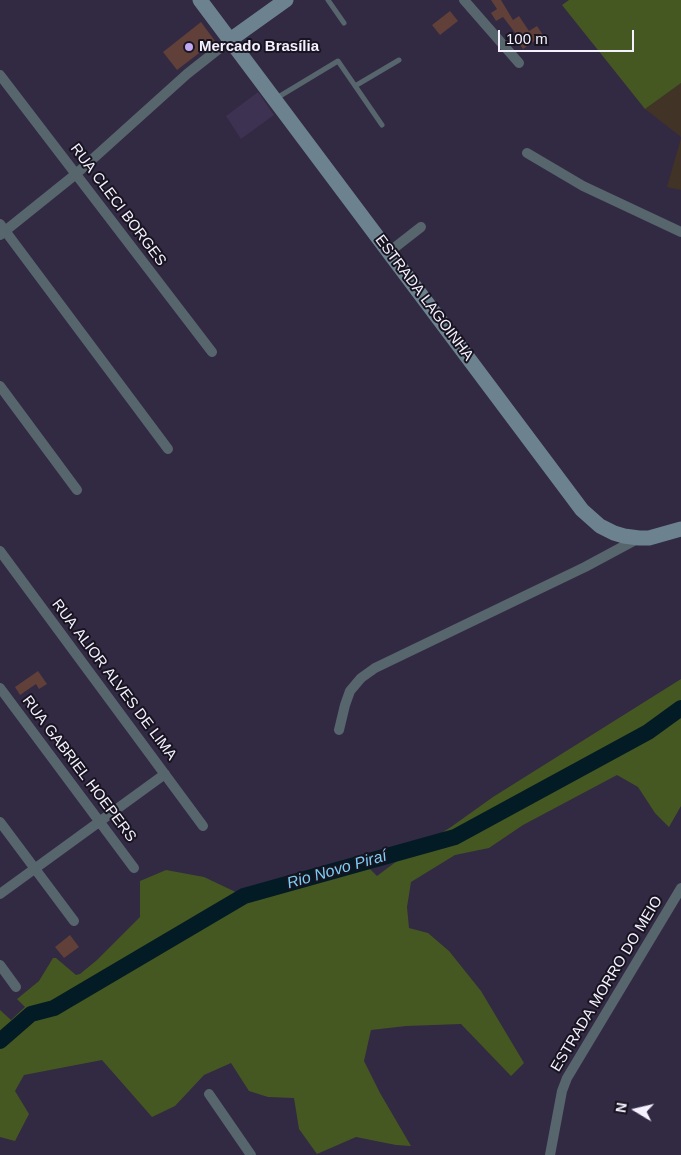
<!DOCTYPE html>
<meta charset="utf-8">
<style>
body{margin:0}
#map{position:relative;width:681px;height:1155px;overflow:hidden;background:#322943;font-family:Arial,sans-serif}
canvas{display:block}
.north{position:absolute;left:611px;top:1085px;width:50px;height:50px;-webkit-text-stroke:4px #181420;paint-order:stroke;rotate:279deg;font-size:14px;font-weight:700;line-height:20px;text-align:center;color:#f5f1ff}
.north::after{content:'';display:block;margin:auto;width:18px;height:22px;background:#f5f1ff;clip-path:polygon(50% 0,100% 100%,50% 72%,0 100%)}
.scale{position:absolute;left:498px;top:30px;width:136px;height:22px;box-sizing:border-box;border:2px solid #f5f1ff;border-top:0;padding-left:6px;font-size:15px;line-height:18px;white-space:nowrap;color:#f5f1ff;-webkit-text-stroke:4px #181420;paint-order:stroke}
</style>
<div id="map">
<canvas width="681" height="1155"></canvas>
<div class="north">N</div>
<div class="scale">100 m</div>
</div>
<script>
const context = document.querySelector('canvas').getContext('2d');
context.lineJoin = 'round';
function paint(path, color) { context.fillStyle = color; context.fill(path, 'evenodd'); }
const poly = rows => new Path2D(rows.map(r => 'M' + r).join(''));
function trace(path, color, width, dash) { context.strokeStyle = color; context.lineWidth = width; context.lineCap = dash ? 'butt' : 'round'; context.setLineDash(dash || []); context.stroke(path); }
function label(font, color, halo, rows, align = 'center') {
  context.font = font + ' Arial,sans-serif'; context.lineWidth = 4; context.setLineDash([]); context.textBaseline = 'middle'; context.strokeStyle = halo; context.fillStyle = color; for (const [text, x, y, turn = 0] of rows) {
    context.save(); context.translate(x, y); context.rotate((+turn || 0) * Math.PI / 180); context.textAlign = isNaN(turn) ? turn : align; if (halo) context.strokeText(text, 0, 0); context.fillText(text, 0, 0); context.restore();
  }
}
const built = poly([
 [258,92,274,115,241,139,226,116]
]);
const education = poly([
 [681,83,681,137,645,109],
 [681,138,681,190,667,187]
]);
const green = poly([
 [569,0,681,0,681,83,645,109,562,5],
 [681,679,681,806,669,827,655,813,638,787,617,775,523,825,489,848,455,855,411,882,407,907,409,928,428,933,449,951,481,991,524,1063,511,1076,461,1024,406,1026,371,1030,364,1061,380,1093,411,1146,396,1145,356,1137,317,1154,299,1129,294,1098,268,1097,249,1091,231,1063,204,1075,175,1106,152,1117,102,1060,24,1075,15,1091,29,1114,15,1141,0,1137,0,1010,11,1020,25,1007,17,999,39,981,53,958,56,958,76,975,80,974,97,960,140,917,140,881,166,870,204,877,244,896,363,862,377,876,397,861,451,827,493,797]
]);
const river = poly([
 [0,1041,31,1014,54,1008,244,896,455,837,648,732,681,708]
]);
const building = poly([
 [491,0,501,0,513,20,519,16,529,31,537,26,543,35,523,49,517,40,519,38,503,17,496,21,491,13,497,9],
 [450,11,458,21,440,35,432,25],
 [201,22,215,41,177,70,163,52],
 [38,671,47,684,39,689,36,684,20,695,15,687],
 [70,935,79,947,64,958,55,947]
]);
const lane = poly([
 [328,0,344,23],
 [355,86,399,60],
 [275,99,338,61,382,125]
]);
const street = poly([
 [464,0,519,63],
 [0,75,212,352],
 [527,153,583,186,681,232],
 [0,224,168,449],
 [0,235,76,174,187,74,230,40],
 [389,252,421,227],
 [0,386,77,490],
 [0,551,203,826],
 [0,688,134,868],
 [339,730,345,705,350,691,361,678,375,668,585,567,639,538],
 [0,822,74,921],
 [0,894,165,774],
 [0,965,16,987],
 [209,1094,251,1155],
 [550,1155,562,1091,567,1078,681,888]
]);
const secondary = poly([
 [200,0,582,510,600,526,614,533,624,536,639,538,649,538,681,529],
 [230,40,286,0]
]);
const markers = [
 [189,47,5,"#c2a8f2"]
];
const poiNames = [
 ["Mercado Brasília",199,47]
];
const streetNames = [
 ["RUA CLECI BORGES",118,205,53],
 ["ESTRADA LAGOINHA",424,298,53],
 ["RUA ALIOR ALVES DE LIMA",114,680,53],
 ["RUA GABRIEL HOEPERS",79,769,53],
 ["ESTRADA MORRO DO MEIO",607,984,-59]
];
const waterNames = [
 ["Rio Novo Piraí",337,870,-16]
];
paint(built, '#3e3252');
paint(education, '#423327');
paint(green, '#455822');
trace(river, '#031b25', 16);
paint(building, '#604038');
trace(lane, '#57656d', 5);
trace(street, '#57656d', 10);
trace(secondary, '#6c838f', 15);
for (const [x, y, r, color] of markers) { const dot = new Path2D(); dot.arc(x, y, r, 0, 2 * Math.PI); context.fillStyle = color; context.fill(dot); trace(dot, '#181420', 2); }
label('bold 15px', '#f5f1ff', '#181420', poiNames, 'left');
label('15px', '#f5f1ff', '#181420', streetNames);
label('italic 16px', '#7acef4', '#181420', waterNames);
</script>
